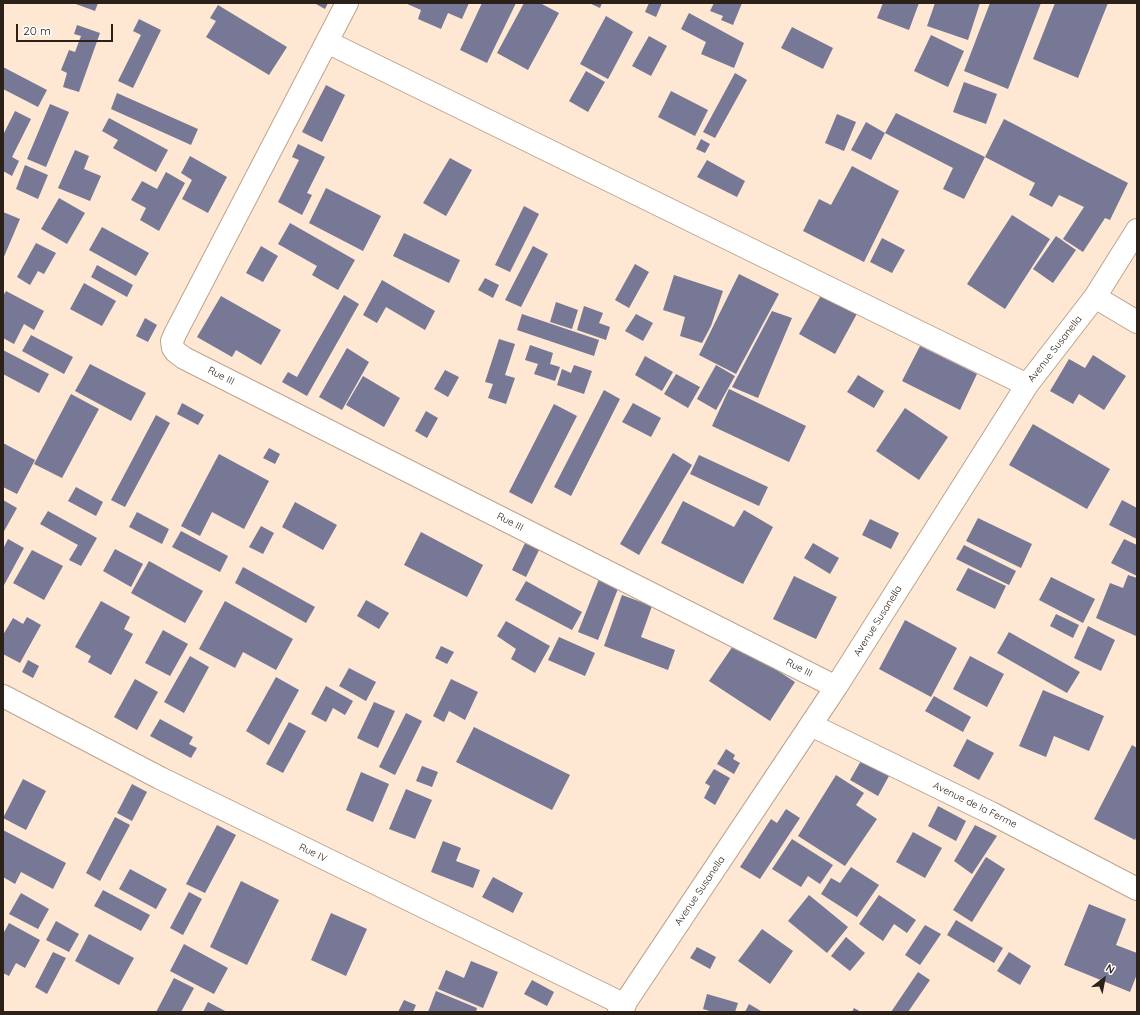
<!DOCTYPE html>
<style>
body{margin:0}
#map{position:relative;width:1140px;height:1015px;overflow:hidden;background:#fee7d3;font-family:Quicksand,sans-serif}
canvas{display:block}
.frame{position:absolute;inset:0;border:4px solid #2b2118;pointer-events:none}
.north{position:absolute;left:1084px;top:959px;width:40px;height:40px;-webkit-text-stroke:3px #fff;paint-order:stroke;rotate:32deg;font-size:11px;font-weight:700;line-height:16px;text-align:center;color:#2b2118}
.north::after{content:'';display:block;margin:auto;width:14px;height:18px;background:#2b2118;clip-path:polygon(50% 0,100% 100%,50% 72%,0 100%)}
.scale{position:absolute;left:16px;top:24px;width:97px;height:18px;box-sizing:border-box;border:2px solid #2b2118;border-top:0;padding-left:5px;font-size:12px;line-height:14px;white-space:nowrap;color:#2b2118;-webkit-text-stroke:3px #fff;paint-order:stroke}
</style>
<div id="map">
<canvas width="1140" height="1015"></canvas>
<div class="frame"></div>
<div class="north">N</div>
<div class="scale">20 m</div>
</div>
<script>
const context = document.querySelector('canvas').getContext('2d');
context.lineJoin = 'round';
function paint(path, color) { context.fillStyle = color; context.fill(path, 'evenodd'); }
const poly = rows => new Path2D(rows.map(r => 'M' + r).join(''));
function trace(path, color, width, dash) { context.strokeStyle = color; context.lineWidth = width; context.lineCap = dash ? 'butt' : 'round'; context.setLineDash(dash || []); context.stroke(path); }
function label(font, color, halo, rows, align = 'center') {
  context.font = font + ' Quicksand,sans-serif'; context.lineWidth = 3; context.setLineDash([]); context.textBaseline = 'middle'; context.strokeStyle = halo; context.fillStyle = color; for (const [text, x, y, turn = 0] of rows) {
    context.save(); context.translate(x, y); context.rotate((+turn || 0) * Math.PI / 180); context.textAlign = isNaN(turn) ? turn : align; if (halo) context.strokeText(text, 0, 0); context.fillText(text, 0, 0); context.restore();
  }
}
const building = poly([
 [73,3,98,3,95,11],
 [314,3,328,3,325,9],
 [405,3,469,3,462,19,448,13,441,29,418,19,421,10],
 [482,3,516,3,487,63,460,50],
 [524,3,540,3,559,13,528,70,497,53],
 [589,3,602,3,600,8],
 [649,3,662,3,656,17,645,12],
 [714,3,742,3,733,25,721,20,723,16,710,11],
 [883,3,919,3,909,30,877,18],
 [935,3,980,3,968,40,927,26],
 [990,3,1041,3,1008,89,964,71],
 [1055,3,1108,3,1078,78,1033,59],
 [218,5,287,47,269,75,206,37,216,21,210,18],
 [689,13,744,43,734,68,701,54,706,42,681,29],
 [606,16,633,32,608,79,580,64],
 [139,19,161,30,133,88,118,81,141,35,133,31],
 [77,25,100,33,79,92,63,87,67,73,61,70,69,50,75,52,81,36,74,34],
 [792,27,833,48,823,69,781,48],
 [931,35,964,51,948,87,914,71],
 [649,36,667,46,651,76,632,66],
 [3,67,47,90,38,107,3,89],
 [586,71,605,82,588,112,569,101],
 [735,73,747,80,715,138,703,132],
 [964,82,997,94,986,124,953,112],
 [326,85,345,95,322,142,302,132],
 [671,91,708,110,695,136,658,117],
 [117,93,198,129,191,145,111,109],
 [50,104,69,112,46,167,27,159],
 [15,111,31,119,12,157,19,161,12,176,3,171,3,135],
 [896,113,985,157,964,199,943,189,953,168,885,133],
 [837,114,856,122,844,151,825,143],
 [109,118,168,150,156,172,113,148,118,140,102,131],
 [1004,119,1128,183,1110,220,1105,218,1083,252,1063,239,1084,207,1059,195,1052,207,1029,195,1035,183,985,157],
 [866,122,885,133,871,160,851,150],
 [701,139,710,144,705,153,696,149],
 [298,144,325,157,307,193,312,195,302,215,278,202,299,160,292,157],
 [75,150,89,156,84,169,101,176,90,201,58,188],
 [190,156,227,177,208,213,182,199,192,180,181,173],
 [450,158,472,170,446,216,423,203],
 [707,160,745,181,737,197,697,177],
 [25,165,48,175,38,199,16,189],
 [852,166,899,191,864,262,803,231,819,199,831,205],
 [166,172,185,183,159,231,140,220,146,208,131,200,142,181,157,189],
 [326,188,381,216,363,251,309,223],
 [59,198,85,213,67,244,41,229],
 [524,206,539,214,510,272,495,265],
 [3,212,20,219,3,259],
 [1012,215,1050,239,1005,309,967,284],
 [290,223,355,260,338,290,312,275,317,266,278,244],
 [102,227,149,253,136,276,89,250],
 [404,233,460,260,449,283,393,256],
 [1056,236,1076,250,1053,283,1033,269],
 [882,238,905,250,892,273,870,262],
 [36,243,56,253,44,274,38,271,30,285,17,277],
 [261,246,278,256,263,282,246,273],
 [533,246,548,254,521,307,505,300],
 [635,264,649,272,629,308,615,300],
 [97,265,133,285,127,297,91,277],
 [739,274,779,294,736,374,699,355],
 [674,275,723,291,711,326,702,343,680,336,685,317,663,310],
 [485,278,499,285,493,298,478,290],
 [382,280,435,311,425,330,386,307,377,323,363,315],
 [84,283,116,301,102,326,70,309],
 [824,290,859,310,835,354,799,334],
 [6,291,44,311,34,330,24,324,14,344,3,338,3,296],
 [344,295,359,304,307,396,282,382,288,372,297,377],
 [221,296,281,330,261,365,236,350,232,357,197,337],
 [556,302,578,310,572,329,550,322],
 [584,306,603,313,599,323,610,327,606,340,577,330],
 [772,311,792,318,758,398,732,387],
 [522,314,599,340,594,356,517,330],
 [636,314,653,323,643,341,625,331],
 [145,318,157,325,148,342,136,336],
 [31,335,73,357,64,374,22,351],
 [499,339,515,344,505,375,515,378,506,404,488,398,493,384,485,382],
 [530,345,553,353,550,364,560,367,555,381,534,374,538,364,525,360],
 [920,346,977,374,960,410,902,381],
 [347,348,369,362,342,410,319,397],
 [3,350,49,374,39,393,3,374],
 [1093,355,1126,376,1104,410,1079,394,1073,404,1050,391,1069,359,1085,368],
 [645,356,673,372,662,391,635,375],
 [90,364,146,393,131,421,75,391],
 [574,365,592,371,584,394,557,385,562,369,571,373],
 [716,365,735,376,716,410,697,399],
 [445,370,459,377,448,397,434,389],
 [676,374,700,387,688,408,664,394],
 [858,375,884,391,874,408,847,392],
 [363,376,400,398,384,427,346,405],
 [729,389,806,426,789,462,712,426],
 [604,390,620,399,571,496,554,487],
 [71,394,99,409,62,478,34,464],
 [182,403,204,415,198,425,177,414],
 [633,403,661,418,651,437,622,422],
 [554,404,577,416,532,504,509,492],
 [905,408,948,437,919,480,876,451],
 [426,411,438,418,427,438,415,431],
 [156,415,170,423,125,507,111,500],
 [1033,424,1110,469,1087,509,1009,465],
 [3,443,35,460,17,494,3,487],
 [269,448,280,454,275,464,263,458],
 [673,453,692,465,639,555,620,544],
 [219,454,269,481,244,529,212,512,200,536,181,526],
 [699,455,768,487,759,506,690,474],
 [76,487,103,502,96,516,68,501],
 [3,500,17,508,3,533],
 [1122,500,1137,508,1137,539,1109,525],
 [683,501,734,527,744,510,773,527,743,584,661,543],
 [295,502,337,525,323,550,282,527],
 [48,511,97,538,81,566,69,560,78,545,40,524],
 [137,512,169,529,162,544,129,527],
 [978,518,1032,544,1021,568,966,541],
 [870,519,899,533,891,549,862,535],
 [261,526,274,533,263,554,249,547],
 [181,531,228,556,220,572,172,547],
 [421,532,483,565,467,597,404,565],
 [8,539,24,548,3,587,3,549],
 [527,539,541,546,526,577,512,570],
 [1124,539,1137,545,1137,576,1111,563],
 [813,543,839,558,830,574,804,558],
 [964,545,1016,571,1009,585,956,559],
 [115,549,143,564,131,587,103,571],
 [32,550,63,566,44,600,13,583],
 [149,561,203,591,185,623,131,593],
 [243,567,315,607,306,623,235,583],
 [968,568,1006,586,995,609,956,590],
 [601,574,621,581,598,640,578,632],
 [1128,575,1137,578,1137,633,1136,636,1096,618,1110,583,1123,588],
 [794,576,837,597,816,639,773,619],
 [1051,577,1095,599,1083,623,1039,600],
 [526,581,582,612,572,630,515,600],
 [622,595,652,606,641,637,675,650,668,670,604,646],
 [366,600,389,613,379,629,357,616],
 [101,601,130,617,124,629,133,634,111,675,88,662,91,656,75,647],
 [225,601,293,639,276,670,243,652,235,668,199,649],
 [1056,614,1079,625,1073,638,1050,626],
 [27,617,41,625,20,663,3,654,3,635,13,618,23,624],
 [905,620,957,648,931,697,879,669],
 [506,621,550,646,535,673,511,659,516,649,497,636],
 [1088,626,1115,640,1101,671,1074,658],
 [163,630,188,644,170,676,145,663],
 [1009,632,1080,672,1067,693,997,653],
 [559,637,595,653,585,676,548,660],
 [735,643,795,682,770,721,709,681],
 [441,646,454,652,447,664,435,658],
 [190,656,209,667,184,713,164,702],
 [970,656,1004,674,987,707,953,689],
 [28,660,39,666,33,678,22,672],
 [349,668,376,682,366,701,339,686],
 [276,677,299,690,269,745,246,731],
 [135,679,158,692,137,730,114,717],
 [451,679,478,692,465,720,449,711,444,722,433,716],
 [326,686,353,701,345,715,333,708,326,722,311,714],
 [1043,690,1104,716,1089,751,1054,736,1046,757,1019,746],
 [934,696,971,717,963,732,925,711],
 [374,702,395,711,378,748,357,738],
 [406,713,422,721,395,775,379,767],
 [160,719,193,737,189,744,197,748,191,758,150,736],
 [289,722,306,731,283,773,266,764],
 [474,727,570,775,552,810,456,762],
 [967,739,994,753,979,780,953,766],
 [1132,745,1137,748,1137,836,1135,840,1094,819],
 [726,749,735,755,733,759,740,763,734,774,717,764],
 [862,759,889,776,878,796,850,780],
 [422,766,438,772,432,787,416,781],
 [714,769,730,778,715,805,704,798,710,786,705,783],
 [361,772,389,784,373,822,346,810],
 [836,775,864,793,856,805,877,819,845,866,798,836],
 [23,779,46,791,26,830,3,818],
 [132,784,147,792,132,821,117,813],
 [406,789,432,800,415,839,389,829],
 [938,806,966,821,956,841,928,826],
 [786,809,800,818,760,879,740,867,771,819,777,823],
 [115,817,130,825,100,881,86,873],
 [217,825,236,835,205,893,186,884],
 [975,825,997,836,972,874,954,861],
 [3,830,66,863,53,889,21,872,15,884,3,877],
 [913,832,942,848,925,878,896,862],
 [792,839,833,865,820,884,808,876,801,887,772,869],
 [443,841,461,848,456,861,480,870,473,888,431,872],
 [986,857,1005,869,972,922,953,910],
 [851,867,879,885,857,917,821,894,831,878,840,883],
 [130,869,167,889,156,909,119,889],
 [493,877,523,893,513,913,482,897],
 [241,881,279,900,247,965,210,947],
 [103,890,150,915,141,931,94,906],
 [189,892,202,899,183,935,170,928],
 [21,893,49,909,38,929,9,914],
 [809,895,848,927,827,953,788,921],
 [879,895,916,920,907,933,894,924,883,941,859,924],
 [1089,904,1126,919,1116,945,1137,953,1137,974,1130,992,1064,965],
 [331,913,367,929,346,976,311,960],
 [956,920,1003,948,994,963,947,935],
 [56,921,79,934,69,952,46,940],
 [9,923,40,940,25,968,16,963,9,976,3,973,3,934],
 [925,925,941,934,920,965,905,955],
 [762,929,793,951,770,984,738,961],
 [89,934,134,958,119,985,75,961],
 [846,937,865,953,850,971,831,956],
 [184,944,228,968,214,994,170,971],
 [697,947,716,957,710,969,690,958],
 [53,952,66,958,47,994,35,987],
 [1009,952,1031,966,1020,985,997,971],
 [471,961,498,972,483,1008,438,989,446,970,464,978],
 [918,972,930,980,908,1012,891,1012],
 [174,978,194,988,181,1012,156,1012],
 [532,980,554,992,547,1006,524,994],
 [436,991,477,1008,476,1012,428,1012],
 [707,994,738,1003,735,1012,713,1012,703,1009],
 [404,1000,416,1005,413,1012,398,1012],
 [208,1002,227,1012,203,1012],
 [749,1004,761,1011,761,1012,745,1012],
 [854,1008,861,1012,852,1012]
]);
const street = poly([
 [347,3,175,334,172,341,173,348,176,352,184,358,836,687],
 [327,42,1027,385],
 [1095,297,1137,322],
 [3,696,160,778,625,1005],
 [811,725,991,813,1137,889],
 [619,1012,836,687,1027,385,1095,297,1137,230]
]);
const streetNames = [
 ["Avenue Susanella",1055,349,-52],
 ["Rue III",221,376,27],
 ["Rue III",510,522,27],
 ["Avenue Susanella",878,621,-58],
 ["Rue III",799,668,27],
 ["Avenue de la Ferme",975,805,26],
 ["Rue IV",313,853,26],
 ["Avenue Susanella",700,891,-56]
];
paint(building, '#777895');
trace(street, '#bea38c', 24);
trace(street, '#fff', 22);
label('10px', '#2b2118', '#fff', streetNames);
</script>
